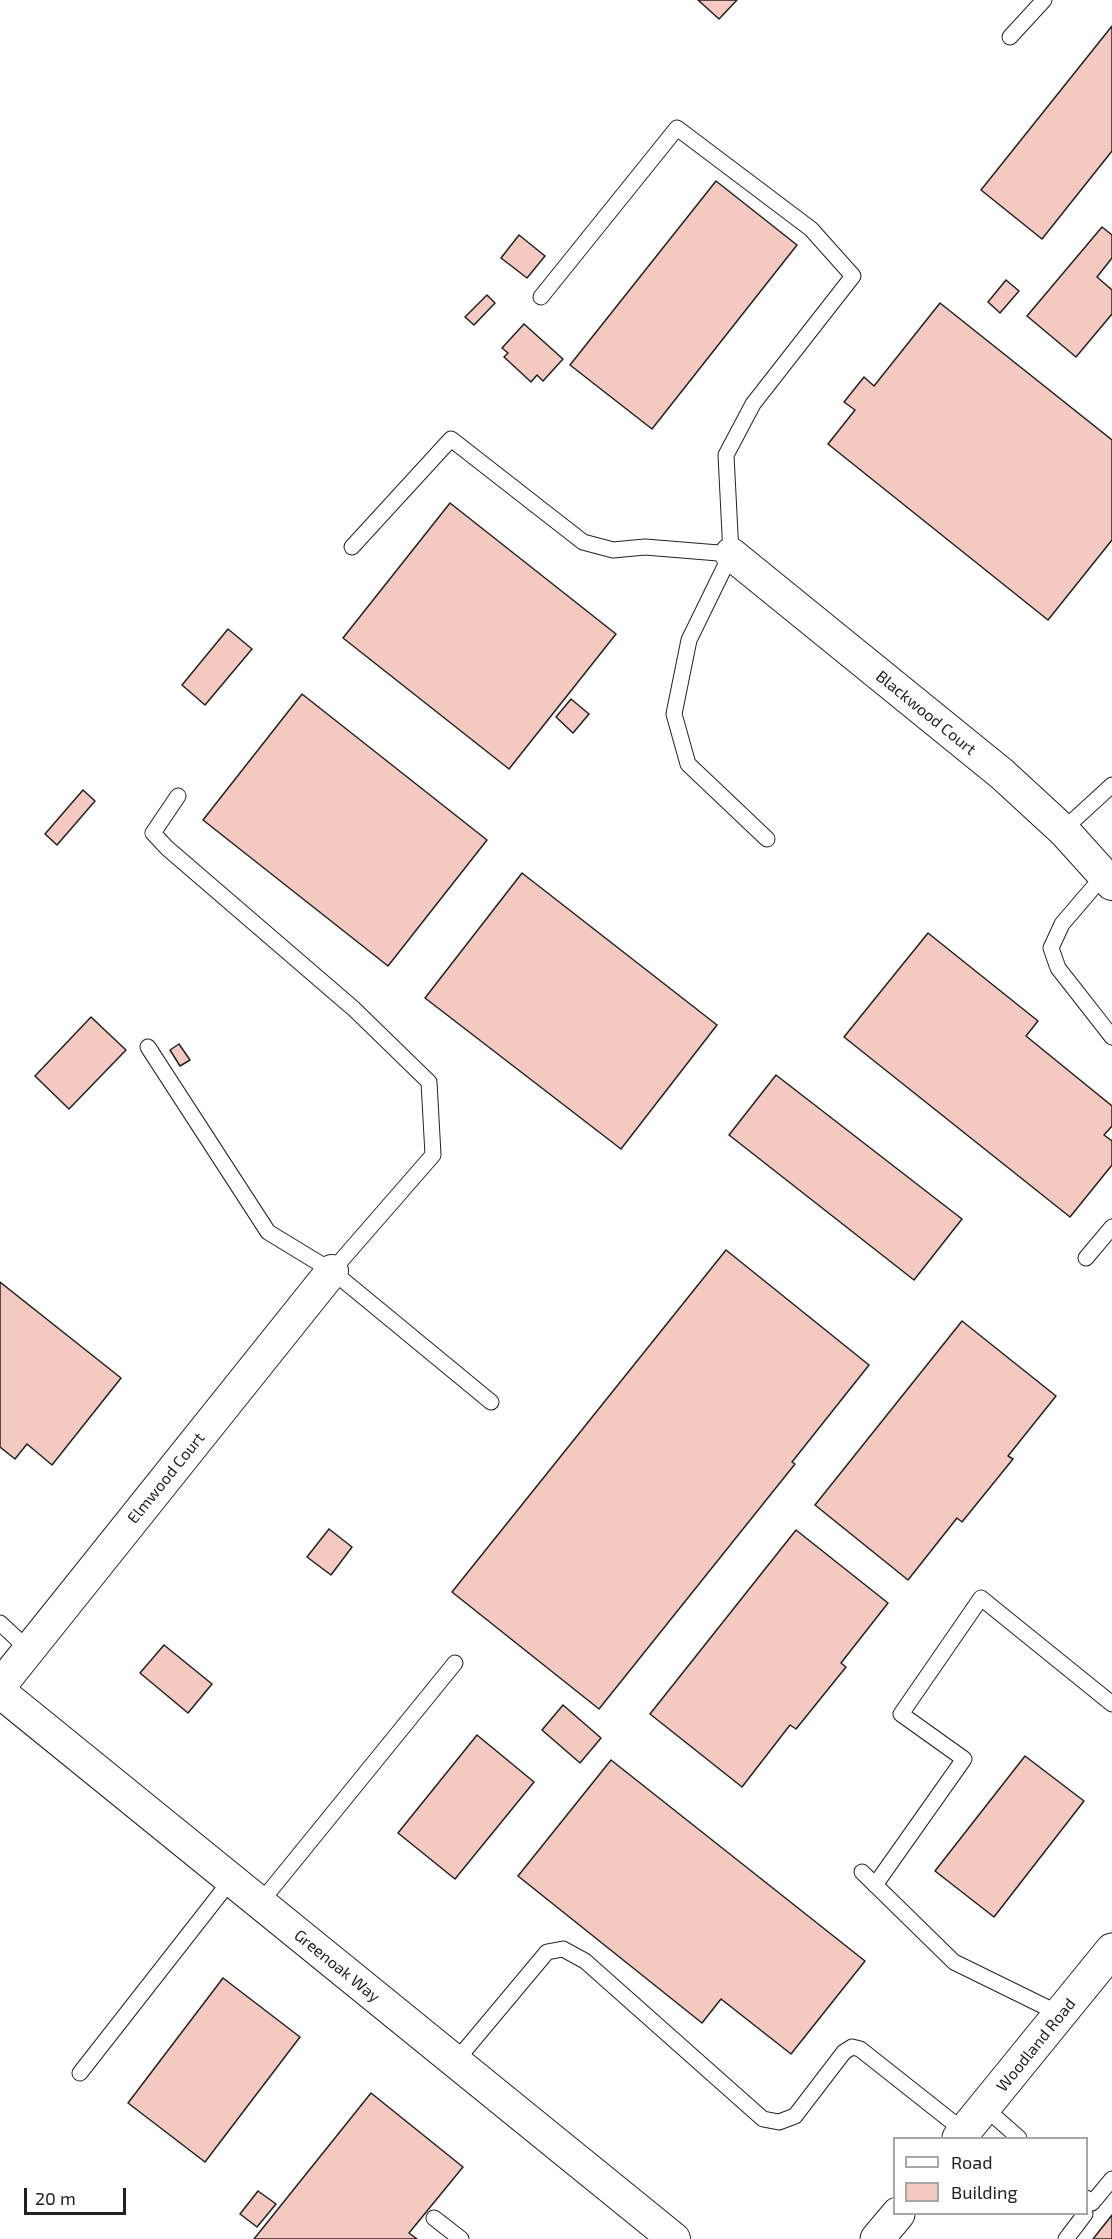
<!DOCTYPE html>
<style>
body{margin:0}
#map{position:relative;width:1112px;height:2239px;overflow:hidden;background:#fff;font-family:"Exo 2",sans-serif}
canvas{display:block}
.legend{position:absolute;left:893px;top:2137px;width:195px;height:78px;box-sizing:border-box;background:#fff;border:2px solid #a7a7a7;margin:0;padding:8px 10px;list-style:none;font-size:18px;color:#222}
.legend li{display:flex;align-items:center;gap:12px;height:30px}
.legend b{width:30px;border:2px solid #a7a7a7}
.scale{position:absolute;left:24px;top:2188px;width:102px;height:27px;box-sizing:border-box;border:3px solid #222;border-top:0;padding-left:8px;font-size:18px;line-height:21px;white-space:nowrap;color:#222;-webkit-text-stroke:4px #fff;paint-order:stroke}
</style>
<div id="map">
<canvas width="1112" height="2239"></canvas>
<ul class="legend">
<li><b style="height:8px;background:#fff"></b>Road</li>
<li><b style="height:16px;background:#f3c9c0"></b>Building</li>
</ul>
<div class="scale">20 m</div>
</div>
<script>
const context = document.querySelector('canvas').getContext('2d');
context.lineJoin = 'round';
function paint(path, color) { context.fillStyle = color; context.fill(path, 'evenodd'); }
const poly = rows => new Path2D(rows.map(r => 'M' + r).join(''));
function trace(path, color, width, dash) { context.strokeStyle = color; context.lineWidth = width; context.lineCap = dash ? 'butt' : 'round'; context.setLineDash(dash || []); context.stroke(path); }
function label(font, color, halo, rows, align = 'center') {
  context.font = font + ' "Exo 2",sans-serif'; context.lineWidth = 4.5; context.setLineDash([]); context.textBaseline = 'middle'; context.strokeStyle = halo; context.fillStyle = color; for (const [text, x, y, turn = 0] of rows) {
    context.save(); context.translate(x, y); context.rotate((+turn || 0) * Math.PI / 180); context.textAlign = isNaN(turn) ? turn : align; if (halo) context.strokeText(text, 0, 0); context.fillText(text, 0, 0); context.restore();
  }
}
const building = poly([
 [698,0,737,0,719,19,698,0],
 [1112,26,1112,151,1042,239,981,190,1112,26],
 [716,181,797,245,652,429,570,365,716,181],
 [1102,227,1112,235,1112,258,1097,277,1112,290,1112,314,1076,357,1027,316,1102,227],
 [519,235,545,256,527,278,501,258,519,235],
 [1006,280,1019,291,1000,313,988,302,1006,280],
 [487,295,495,303,474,325,465,317,487,295],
 [940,303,1112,440,1112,540,1048,620,828,444,855,410,844,402,864,377,874,386,940,303],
 [524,324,563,359,543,381,537,375,531,382,504,357,508,353,502,348,524,324],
 [450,503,616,634,509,769,343,638,450,503],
 [228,629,252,649,205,705,182,685,228,629],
 [302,694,487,840,388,966,203,820,302,694],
 [571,699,589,714,573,733,556,717,571,699],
 [83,790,95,801,57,845,45,834,83,790],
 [522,873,717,1025,621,1149,425,998,522,873],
 [928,933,1038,1021,1026,1036,1112,1106,1112,1126,1104,1135,1112,1141,1112,1165,1070,1217,844,1037,928,933],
 [91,1017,126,1050,69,1109,35,1076,91,1017],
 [179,1044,190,1060,180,1066,170,1050,179,1044],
 [776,1075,962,1219,914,1280,729,1135,776,1075],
 [726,1250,869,1365,792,1462,795,1464,599,1709,452,1592,726,1250],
 [0,1282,121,1378,52,1465,27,1444,15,1459,0,1447,0,1282],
 [962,1321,1056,1396,1008,1456,1013,1459,962,1522,957,1518,908,1580,815,1505,962,1321],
 [329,1529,352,1547,331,1575,307,1557,329,1529],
 [796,1530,888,1603,841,1663,846,1667,796,1729,790,1725,742,1787,650,1714,796,1530],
 [164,1645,212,1684,188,1713,140,1673,164,1645],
 [563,1705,601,1738,580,1763,542,1730,563,1705],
 [477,1735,534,1782,455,1879,398,1833,477,1735],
 [1025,1756,1084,1801,994,1917,935,1871,1025,1756],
 [611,1760,865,1961,791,2054,721,1999,702,2023,518,1876,611,1760],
 [223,1978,300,2037,205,2162,128,2103,223,1978],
 [371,2093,463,2167,409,2233,417,2239,254,2239,371,2093],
 [258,2191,276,2204,257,2227,240,2214,258,2191],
 [1112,2215,1112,2239,1093,2239,1112,2215]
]);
const service = poly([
 [1010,37,1044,0],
 [541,297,677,128,811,229,853,276,753,404,726,455,731,554,689,640,674,714,688,764,767,839],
 [352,547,451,439,583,542,613,550,645,547,731,554],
 [178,796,153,833,167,848,354,1009,429,1082,433,1155,332,1271],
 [1063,830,1112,785],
 [1104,875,1062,924,1051,948,1058,968,1112,1037],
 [148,1047,268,1232,332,1271,491,1402],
 [1086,1258,1112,1227],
 [0,1623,29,1650],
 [862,1872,954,1962,1060,2014],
 [875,1885,964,1759,901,1714,981,1598,1112,1704],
 [260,1903,455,1663],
 [455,2062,547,1952,563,1949,585,1961,763,2119,779,2122,795,2116,844,2052,852,2047,860,2049,965,2132],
 [80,2073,231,1880],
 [984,2107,1019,2138],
 [1086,2198,1092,2203,1112,2179],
 [434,2218,461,2239],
 [1066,2239,1085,2214]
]);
const minor = poly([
 [731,554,1002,774,1065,832,1112,884],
 [0,1686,332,1271],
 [0,1692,674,2239]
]);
const tertiary = poly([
 [959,2138,1112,1950],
 [877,2239,898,2214]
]);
const streetNames = [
 ["Blackwood Court",926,713,39],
 ["Elmwood Court",166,1478,-51],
 ["Greenoak Way",337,1966,39],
 ["Woodland Road",1036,2045,-51]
];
paint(building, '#f3c9c0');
trace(building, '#222', 1.5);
trace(service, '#222', 17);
trace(minor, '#222', 34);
trace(tertiary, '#222', 35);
trace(service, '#fff', 15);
trace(minor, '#fff', 32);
trace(tertiary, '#fff', 33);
label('16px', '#222', '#fff', streetNames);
</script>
